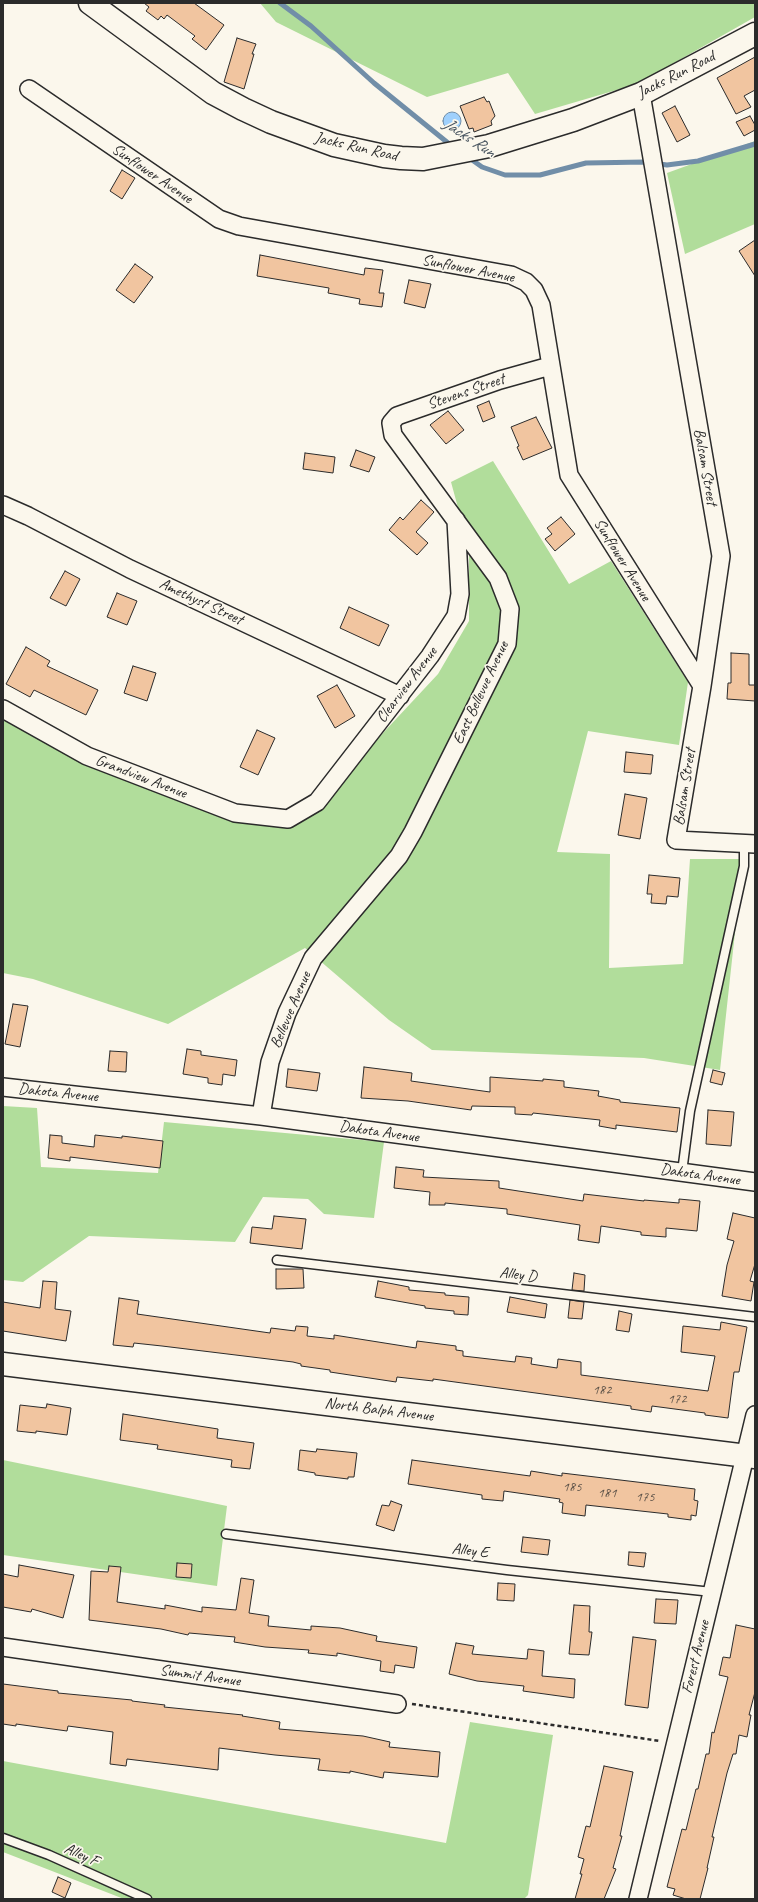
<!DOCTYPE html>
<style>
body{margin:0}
#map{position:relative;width:758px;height:1902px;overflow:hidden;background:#fbf7ec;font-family:Caveat,sans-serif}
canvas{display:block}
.frame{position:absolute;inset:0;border:4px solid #2b2b2b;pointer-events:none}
</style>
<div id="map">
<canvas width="758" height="1902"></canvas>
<div class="frame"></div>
</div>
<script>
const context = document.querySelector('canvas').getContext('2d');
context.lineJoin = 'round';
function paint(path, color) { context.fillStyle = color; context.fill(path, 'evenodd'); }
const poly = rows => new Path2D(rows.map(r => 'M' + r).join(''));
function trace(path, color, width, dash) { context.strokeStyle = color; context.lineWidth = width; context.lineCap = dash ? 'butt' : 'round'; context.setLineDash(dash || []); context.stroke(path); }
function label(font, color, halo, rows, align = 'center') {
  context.font = font + ' Caveat,sans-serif'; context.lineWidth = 3.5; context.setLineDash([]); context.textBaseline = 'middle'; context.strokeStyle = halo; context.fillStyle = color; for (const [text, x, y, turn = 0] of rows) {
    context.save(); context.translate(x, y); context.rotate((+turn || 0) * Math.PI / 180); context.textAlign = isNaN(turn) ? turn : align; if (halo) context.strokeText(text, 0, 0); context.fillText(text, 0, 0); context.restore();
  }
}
const green = poly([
 [260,3,755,3,755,17,637,84,535,114,508,73,427,97,276,22],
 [755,141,755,224,685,254,667,173],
 [493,461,569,584,611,561,688,682,679,745,588,731,557,852,610,854,609,968,683,964,690,859,743,859,720,1070,644,1058,432,1050,389,1020,305,948,168,1024,33,979,3,973,3,715,282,824,300,822,438,674,469,621,469,548,451,482],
 [3,1106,37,1108,41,1167,158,1173,164,1122,384,1142,374,1218,324,1214,308,1199,263,1197,235,1242,89,1236,23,1282,3,1280],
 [3,1460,227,1506,217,1586,3,1555],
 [470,1722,553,1735,528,1895,524,1899,124,1899,3,1852,3,1761,446,1843]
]);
const water = poly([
 '443 121a9 9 0 1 1 18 0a9 9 0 1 1-18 0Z'
]);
const stream = poly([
 [280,3,311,26,374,83,453,147],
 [468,157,482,167,505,175,540,175,586,163,645,162,667,165,698,161,755,144]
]);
const building = poly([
 [144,3,194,3,224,25,206,50,192,39,195,36,167,15,164,19,161,16,158,20,146,11,149,7,144,3],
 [237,38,256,44,252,54,254,54,244,89,224,82,237,38],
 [755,57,755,90,744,96,751,107,736,114,717,78,755,57],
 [484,97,487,102,489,101,495,116,491,121,492,125,474,132,473,128,469,129,460,106,484,97],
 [675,106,690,135,677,142,662,113,675,106],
 [750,116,755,125,755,130,744,136,736,122,750,116],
 [122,170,135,178,122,199,110,191,122,170],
 [755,240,755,276,739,251,755,240],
 [260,255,364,275,365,268,383,270,379,293,384,293,382,307,359,304,360,299,328,293,329,288,257,276,260,255],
 [135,264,153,277,134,303,116,290,135,264],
 [409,280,431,284,425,308,404,303,409,280],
 [489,401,495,417,483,422,477,406,489,401],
 [448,411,464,430,446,444,430,425,448,411],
 [536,417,552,448,523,460,517,447,519,446,511,427,536,417],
 [356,450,375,457,369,472,350,466,356,450],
 [305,453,335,457,333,473,303,469,305,453],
 [421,500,434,512,416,532,428,543,417,555,389,530,400,517,403,520,421,500],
 [561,517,575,534,555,551,545,539,552,534,547,528,561,517],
 [65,571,80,579,66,606,50,598,65,571],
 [117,593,137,601,127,625,107,617,117,593],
 [349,607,389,625,379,646,340,628,349,607],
 [26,647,50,661,47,666,98,690,86,715,34,690,30,697,6,684,26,647],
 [731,653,749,654,749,685,755,685,755,701,727,699,728,683,731,683,731,653],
 [133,666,156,673,147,701,124,693,133,666],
 [337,685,355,716,335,728,317,696,337,685],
 [257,730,275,738,258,775,240,767,257,730],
 [626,752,653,755,651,774,624,772,626,752],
 [625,794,647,798,640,839,618,835,625,794],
 [649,875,680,878,678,897,667,896,666,904,651,903,652,894,647,894,649,875],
 [13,1004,28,1006,20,1047,5,1044,13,1004],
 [187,1049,201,1051,201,1055,237,1060,235,1076,223,1074,222,1085,208,1083,208,1078,183,1074,187,1049],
 [110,1051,127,1052,126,1072,108,1071,110,1051],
 [364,1067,412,1073,411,1081,490,1092,490,1077,543,1081,543,1079,564,1081,564,1087,599,1091,598,1096,620,1100,620,1102,680,1108,677,1132,616,1125,616,1129,599,1126,600,1120,533,1113,532,1115,515,1114,515,1107,472,1106,471,1110,408,1101,361,1098,364,1067],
 [288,1069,320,1073,317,1091,286,1087,288,1069],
 [713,1070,725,1073,722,1085,710,1082,713,1070],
 [708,1110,734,1112,731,1146,706,1144,708,1110],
 [50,1135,62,1136,62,1143,94,1147,95,1135,122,1138,122,1136,163,1141,160,1168,70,1157,70,1161,48,1158,50,1135],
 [396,1167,424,1170,423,1177,499,1181,499,1188,583,1201,584,1194,644,1201,644,1200,679,1203,679,1199,700,1201,697,1231,666,1228,666,1237,641,1235,641,1232,601,1226,599,1243,578,1240,580,1225,507,1214,507,1209,445,1203,445,1205,429,1205,430,1192,394,1188,396,1167],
 [733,1213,755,1218,755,1264,750,1281,754,1282,751,1301,722,1296,727,1265,734,1241,727,1239,733,1213],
 [274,1216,306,1219,302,1249,250,1243,252,1227,272,1229,274,1216],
 [276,1269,303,1269,304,1288,276,1289,276,1269],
 [574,1273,585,1275,584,1291,572,1290,574,1273],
 [43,1281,57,1282,55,1309,71,1311,66,1341,3,1331,3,1302,40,1308,43,1281],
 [378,1281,409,1287,409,1290,445,1293,445,1295,469,1297,468,1315,454,1314,454,1311,425,1308,425,1306,375,1297,378,1281],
 [510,1297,547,1304,545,1318,507,1312,510,1297],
 [119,1298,139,1301,137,1314,270,1333,271,1328,295,1331,296,1326,308,1327,307,1336,334,1339,334,1335,416,1348,417,1341,456,1346,456,1350,463,1351,463,1356,515,1362,516,1356,532,1358,531,1364,557,1368,558,1359,581,1362,581,1375,708,1391,715,1356,681,1352,683,1326,720,1330,721,1322,747,1327,739,1372,734,1372,728,1418,705,1415,705,1413,652,1406,651,1412,631,1409,631,1406,433,1379,433,1381,397,1377,396,1382,330,1372,330,1370,301,1366,301,1364,293,1362,162,1346,134,1343,133,1347,113,1345,119,1298],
 [570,1300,584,1302,582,1319,568,1318,570,1300],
 [619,1311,632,1314,629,1332,616,1330,619,1311],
 [47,1404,71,1408,67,1435,36,1431,36,1433,17,1431,20,1405,46,1408,47,1404],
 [123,1414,218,1429,217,1438,254,1443,250,1469,231,1467,232,1460,157,1449,158,1445,120,1440,123,1414],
 [317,1449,357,1453,354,1477,348,1477,348,1479,315,1475,315,1473,298,1470,300,1450,316,1452,317,1449],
 [412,1460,530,1476,531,1471,562,1476,562,1473,695,1489,694,1500,698,1501,696,1516,691,1515,691,1520,668,1517,668,1514,586,1505,585,1516,562,1513,563,1503,559,1502,560,1499,504,1491,503,1501,482,1499,482,1495,408,1484,412,1460],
 [391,1501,402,1505,394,1531,376,1525,382,1505,389,1506,391,1501],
 [523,1537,550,1540,548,1555,521,1552,523,1537],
 [629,1552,646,1553,644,1567,628,1565,629,1552],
 [177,1563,192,1564,191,1578,176,1577,177,1563],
 [19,1565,74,1575,63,1618,32,1609,31,1612,3,1607,3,1574,18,1577,19,1565],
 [109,1566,121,1567,117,1602,165,1609,165,1605,202,1612,202,1607,236,1610,241,1578,254,1580,249,1613,269,1616,268,1626,311,1630,311,1626,340,1628,377,1636,376,1641,417,1647,414,1668,395,1665,394,1673,380,1671,381,1661,337,1653,337,1656,308,1653,309,1650,265,1647,234,1642,235,1637,189,1633,188,1635,161,1629,89,1620,91,1571,108,1572,109,1566],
 [498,1583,515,1584,514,1601,497,1600,498,1583],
 [656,1599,678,1600,676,1624,654,1623,656,1599],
 [574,1605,590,1606,589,1632,592,1632,589,1655,569,1654,574,1605],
 [736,1625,755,1629,755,1692,749,1715,751,1715,747,1737,739,1735,736,1754,733,1754,727,1773,712,1837,714,1837,707,1868,708,1868,700,1899,686,1899,673,1895,675,1889,667,1887,682,1829,686,1830,696,1789,698,1789,706,1754,709,1754,712,1732,714,1733,728,1677,719,1675,723,1657,730,1658,736,1625],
 [633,1637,656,1640,648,1708,625,1705,633,1637],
 [456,1643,474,1646,472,1654,527,1659,528,1649,544,1651,542,1676,575,1679,574,1698,523,1691,524,1686,477,1681,449,1674,456,1643],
 [3,1684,58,1691,58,1693,132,1700,132,1701,165,1705,164,1707,243,1715,242,1716,280,1722,279,1729,363,1736,390,1742,389,1747,440,1752,438,1777,384,1772,383,1778,350,1771,350,1773,318,1770,320,1759,275,1755,219,1748,218,1770,127,1759,126,1766,110,1764,113,1732,68,1726,67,1731,16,1724,16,1726,3,1724,3,1684],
 [604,1766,633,1772,620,1836,622,1836,613,1868,616,1869,604,1899,575,1899,582,1874,580,1874,584,1859,578,1857,586,1826,590,1827,604,1766],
 [58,1877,71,1883,65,1898,52,1892,58,1877]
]);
const path = poly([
 [412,1704,660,1741]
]);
const lane = poly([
 [682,1172,690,1111,744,866,744,843],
 [277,1260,755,1317],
 [226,1534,507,1570,712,1592],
 [3,1838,49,1855,147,1899]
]);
const street = poly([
 [29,89,219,219,239,226,511,275,526,282,534,290,541,305,569,475,702,686],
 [641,94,721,556,702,686,676,840,755,844],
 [3,505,28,516,130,569,400,696],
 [3,709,87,756,235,813,288,819,317,802,430,656,456,616,460,594,456,520],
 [3,1087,261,1116,755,1182],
 [261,1116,270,1062,287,1013,313,958,399,856,413,832,507,644,510,609,498,578,393,435,391,423,397,416,500,380,550,366],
 [3,1647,397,1704],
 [638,1899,755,1415]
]);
const secondary = poly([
 [90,3,213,93,243,109,271,122,334,145,384,156,401,158,423,159,489,146,573,120,641,94,755,34],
 [3,1364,755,1457]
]);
const numberNames = [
 ["182",602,1390],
 ["172",677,1399],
 ["185",572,1487],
 ["181",607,1493],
 ["175",645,1497]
];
const streetNames = [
 ["Jacks Run Road",676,75,-27],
 ["Jacks Run Road",356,147,13],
 ["Sunflower Avenue",152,174,34],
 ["Sunflower Avenue",468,269,11],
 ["Stevens Street",466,392,-19],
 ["Balsam Street",705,467,80],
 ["Sunflower Avenue",622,560,58],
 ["Amethyst Street",201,602,25],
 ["Clearview Avenue",407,685,-53],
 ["East Bellevue Avenue",481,693,-65],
 ["Grandview Avenue",141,777,21],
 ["Balsam Street",685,787,-81],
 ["Bellevue Avenue",291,1010,-67],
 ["Dakota Avenue",58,1093,6],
 ["Dakota Avenue",379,1132,8],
 ["Dakota Avenue",700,1175,8],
 ["Alley D",518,1275,7],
 ["North Balph Avenue",379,1410,7],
 ["Alley E",470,1551,7],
 ["Forest Avenue",696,1657,-76],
 ["Summit Avenue",200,1676,8],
 ["Alley F",81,1855,24]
];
const waterNames = [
 ["Jacks Run",469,138,33]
];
paint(green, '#b1dd9b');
paint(water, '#9fd0fc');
trace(water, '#718ea8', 1);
trace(stream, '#718ea8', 5);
paint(building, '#f1c5a0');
trace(building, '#2b2b2b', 1);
trace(lane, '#2b2b2b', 11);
trace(street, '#2b2b2b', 20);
trace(secondary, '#2b2b2b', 25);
trace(path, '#2b2b2b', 2.5, [4, 3]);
trace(lane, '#fbf7ec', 8);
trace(street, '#fbf7ec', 17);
trace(secondary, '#fbf7ec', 22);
label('14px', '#5c5248', null, numberNames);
label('16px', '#2b2b2b', '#fbf7ec', streetNames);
label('italic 17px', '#48545f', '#fbf7ec', waterNames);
</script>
